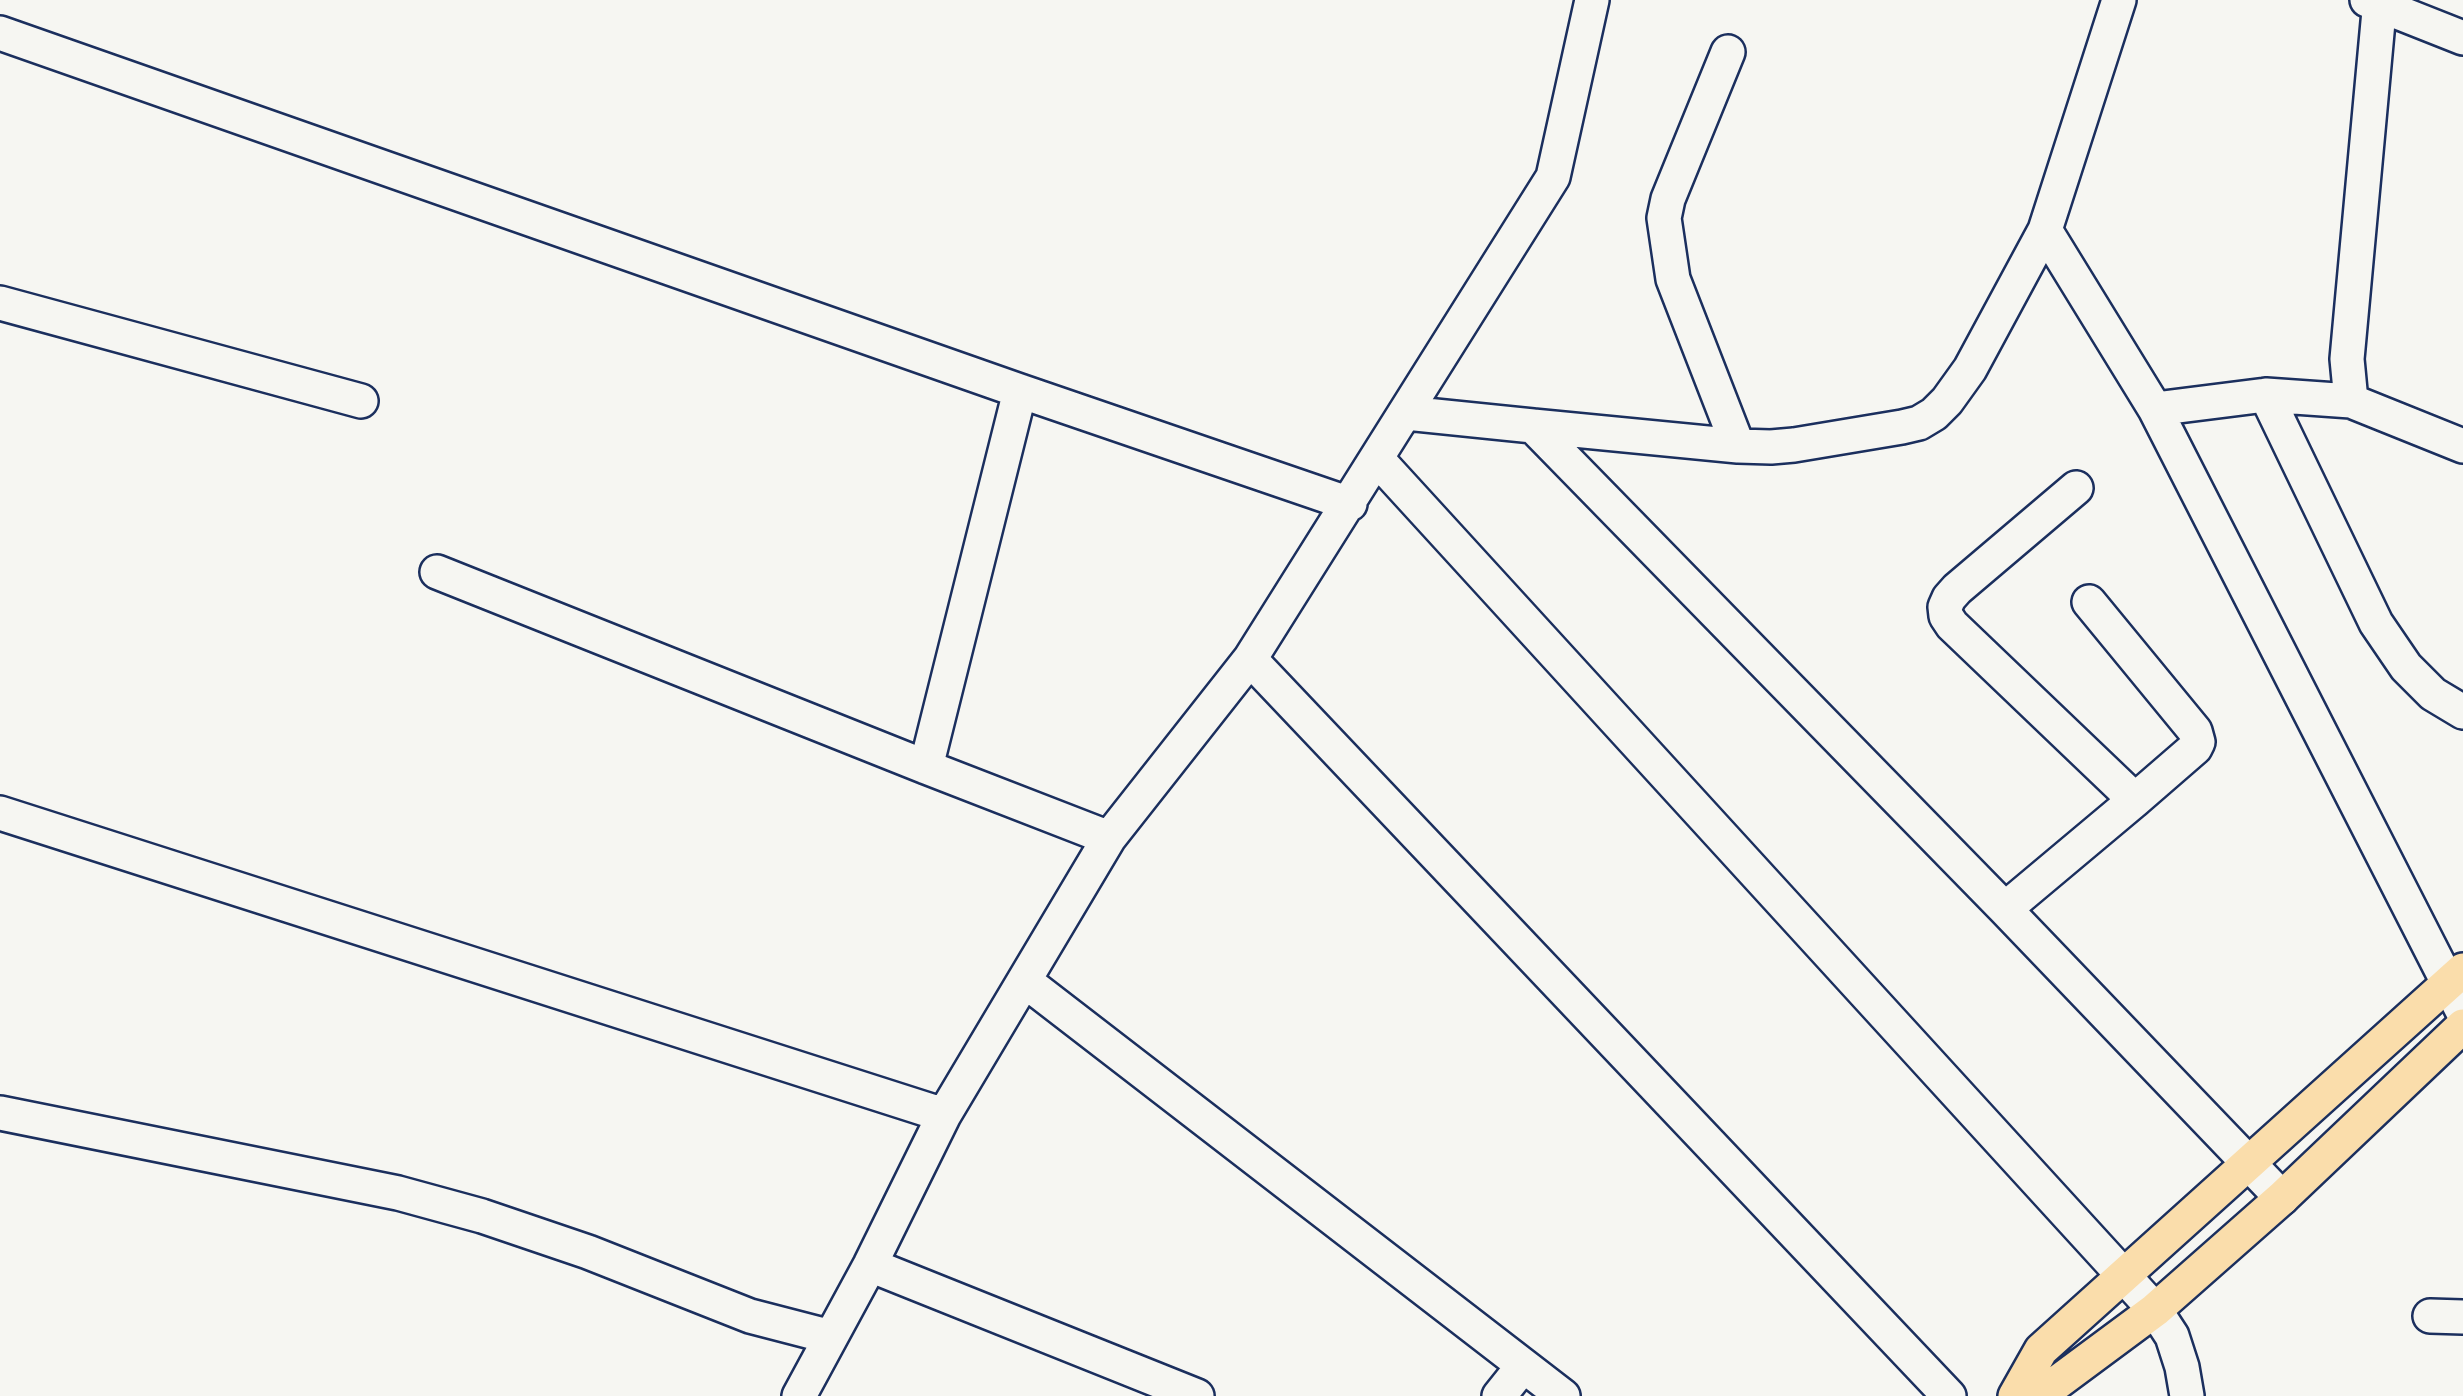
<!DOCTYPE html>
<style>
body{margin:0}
canvas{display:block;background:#f6f6f2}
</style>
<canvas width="2463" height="1396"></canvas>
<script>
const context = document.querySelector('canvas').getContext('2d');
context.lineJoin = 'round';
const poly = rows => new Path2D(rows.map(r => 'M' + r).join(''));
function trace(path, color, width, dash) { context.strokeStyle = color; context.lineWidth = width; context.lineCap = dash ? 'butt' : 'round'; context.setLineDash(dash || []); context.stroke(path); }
const minor = poly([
 [2367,0,2463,38],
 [0,33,1020,391,1350,504],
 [1728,52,1668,199,1664,218,1673,279,1738,446],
 [2045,230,2155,409,2463,1012],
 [0,303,361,401],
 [2266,395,2376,623,2406,667,2433,694,2463,712],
 [2351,401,2347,359,2380,0],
 [2155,409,2266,395,2351,401,2463,446],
 [1406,413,1533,426,2005,909,2282,1198],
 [1533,426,1738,446,1771,447,1794,445,1902,427,1919,423,1934,414,1947,401,1970,369,2045,230,2119,0],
 [1377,459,2155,1310,2172,1336,2182,1367,2187,1396],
 [2076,488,1957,589,1949,598,1945,607,1946,616,1952,625,2135,800],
 [437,572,926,767,1109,838],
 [1250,659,1949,1396],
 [926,767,1020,391],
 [0,813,944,1115],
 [2005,909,2135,800,2195,748,2198,742,2195,731,2089,602],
 [1025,981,1563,1396],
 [0,1113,398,1193,482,1216,588,1252,750,1316,831,1337],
 [870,1265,1197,1396],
 [2430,1316,2463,1317],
 [799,1396,870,1265,944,1115,1109,838,1250,659,1553,177,1592,0],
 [1499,1396,1523,1366]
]);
const major = poly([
 [2015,1396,2041,1350,2463,970],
 [2039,1396,2155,1310,2282,1198,2463,1026]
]);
trace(minor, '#1b2f5e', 38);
trace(major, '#1b2f5e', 38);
trace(minor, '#f6f6f2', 33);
trace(major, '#faddab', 33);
</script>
